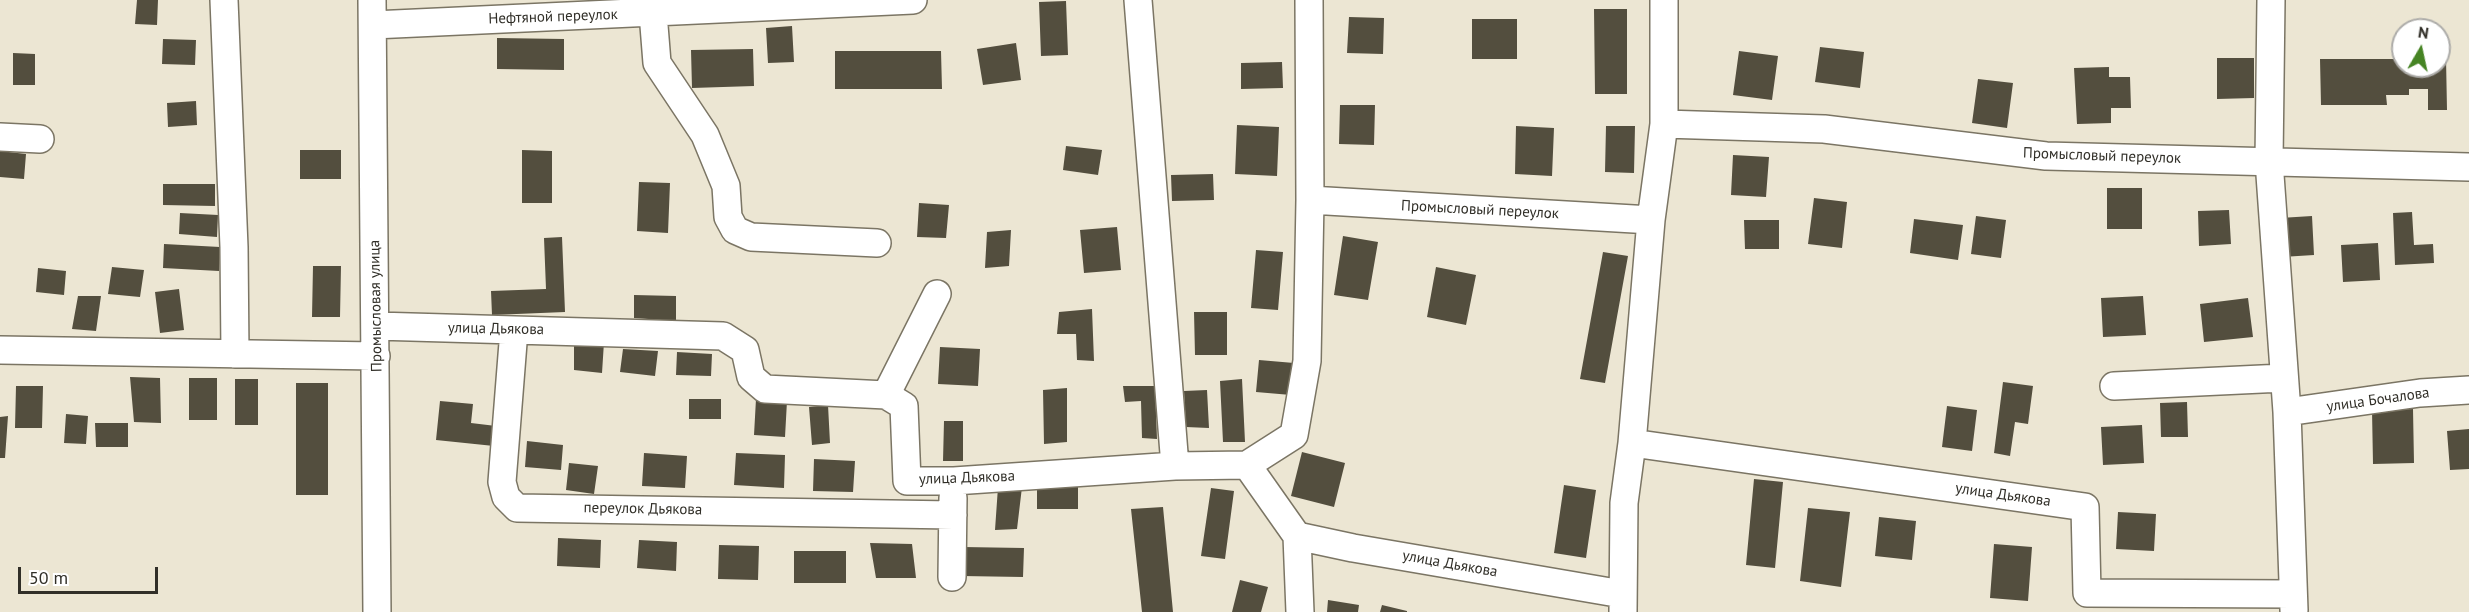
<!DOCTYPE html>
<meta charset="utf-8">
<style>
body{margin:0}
#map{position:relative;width:2469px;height:612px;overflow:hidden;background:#ece6d3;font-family:"PT Sans",sans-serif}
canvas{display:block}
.north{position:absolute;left:2391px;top:18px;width:60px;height:60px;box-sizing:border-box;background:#fff;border:2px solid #adaca9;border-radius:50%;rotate:9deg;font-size:16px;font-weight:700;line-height:24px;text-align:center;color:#312f28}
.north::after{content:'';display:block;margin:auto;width:21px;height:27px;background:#468424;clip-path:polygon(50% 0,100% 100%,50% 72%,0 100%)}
.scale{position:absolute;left:18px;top:567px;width:140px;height:27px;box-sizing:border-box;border:3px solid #312f28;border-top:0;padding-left:8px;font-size:18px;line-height:21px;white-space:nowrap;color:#312f28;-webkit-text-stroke:4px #fff;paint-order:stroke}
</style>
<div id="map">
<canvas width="2469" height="612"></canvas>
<div class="north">N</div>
<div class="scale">50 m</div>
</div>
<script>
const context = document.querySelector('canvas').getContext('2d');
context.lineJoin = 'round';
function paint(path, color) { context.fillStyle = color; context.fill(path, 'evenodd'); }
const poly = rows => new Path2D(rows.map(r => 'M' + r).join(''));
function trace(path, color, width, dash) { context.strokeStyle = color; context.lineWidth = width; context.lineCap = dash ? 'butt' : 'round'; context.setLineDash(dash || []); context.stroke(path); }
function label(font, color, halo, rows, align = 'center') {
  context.font = font + ' "PT Sans",sans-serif'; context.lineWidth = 6; context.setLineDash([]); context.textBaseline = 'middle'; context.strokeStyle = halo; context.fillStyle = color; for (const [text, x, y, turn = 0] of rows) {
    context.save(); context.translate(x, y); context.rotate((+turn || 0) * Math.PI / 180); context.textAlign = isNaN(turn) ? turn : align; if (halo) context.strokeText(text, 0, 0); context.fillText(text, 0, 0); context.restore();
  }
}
const building = poly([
 [137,0,158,0,157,25,135,24],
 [1066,1,1068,55,1041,56,1039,2],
 [1594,9,1627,9,1627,94,1595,94],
 [1349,17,1384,18,1383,54,1347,53],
 [1472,19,1517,19,1517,59,1472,59],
 [792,26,794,62,768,63,766,28],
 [497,38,564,39,564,70,497,69],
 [163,39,196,40,195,65,162,64],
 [1016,43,1021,80,983,85,977,49],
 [1820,47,1864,52,1860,88,1815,82],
 [753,49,754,86,692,88,691,50],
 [835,51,941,51,942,89,835,89],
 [1739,51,1778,56,1772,100,1733,95],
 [13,53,35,54,35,85,13,85],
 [2217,58,2254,58,2254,98,2217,99],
 [2439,58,2446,58,2447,110,2428,110,2428,89,2409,89,2409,95,2386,95,2387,105,2321,105,2320,59,2403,59,2403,66,2439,66],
 [1282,62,1283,88,1241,89,1241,63],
 [2109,67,2109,77,2130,77,2131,108,2111,108,2111,123,2077,124,2074,68],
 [1978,79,2013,83,2007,128,1972,123],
 [196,101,197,125,168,127,167,103],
 [1340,105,1375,105,1374,145,1339,144],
 [1237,125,1279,127,1277,176,1235,174],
 [1516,126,1554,128,1552,176,1515,174],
 [1606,126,1635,126,1634,173,1605,172],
 [1066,146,1102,150,1098,175,1063,170],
 [300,150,341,150,341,179,300,179],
 [522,150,552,151,552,203,522,203],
 [0,151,26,154,24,179,0,177],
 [1733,155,1769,157,1766,197,1731,195],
 [1213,174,1214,200,1172,201,1171,175],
 [639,182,670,183,668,233,637,231],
 [163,184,215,184,215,206,163,205],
 [2107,188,2142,188,2142,229,2107,229],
 [1814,198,1847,202,1842,248,1808,244],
 [919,203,949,205,946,238,917,237],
 [2229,210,2231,244,2199,246,2198,211],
 [2412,212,2414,245,2433,244,2434,263,2395,265,2393,213],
 [180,213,218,215,217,237,179,234],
 [1976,216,2006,220,2001,258,1971,254],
 [2312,216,2314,255,2282,257,2280,218],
 [1914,219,1963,225,1958,260,1910,253],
 [1744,220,1779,220,1779,249,1745,249],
 [1117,227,1121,270,1084,273,1080,230],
 [1011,230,1009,266,985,268,987,232],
 [1343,236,1378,242,1368,300,1334,295],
 [562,237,565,312,492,315,491,291,546,289,544,238],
 [2378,243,2380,280,2343,282,2341,245],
 [164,244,220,247,219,271,163,268],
 [1256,250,1283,252,1278,310,1251,308],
 [1603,252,1628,256,1605,383,1580,379],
 [313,266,341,266,340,317,312,317],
 [112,267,144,270,140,297,108,294],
 [1436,267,1476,275,1466,325,1427,317],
 [38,268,66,271,64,295,36,292],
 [179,289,184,330,160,333,155,292],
 [634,295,676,296,676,321,634,318],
 [78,296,101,296,96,331,72,329],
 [2143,296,2146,335,2103,337,2101,298],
 [2248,298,2253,337,2204,342,2200,304],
 [1092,309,1094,361,1077,360,1076,334,1057,334,1059,312],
 [1194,312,1227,312,1227,355,1195,355],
 [574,338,604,342,602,373,574,370],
 [940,347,980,349,978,386,938,384],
 [623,349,658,351,655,376,620,372],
 [677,352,712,354,711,376,676,375],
 [1259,360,1294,363,1291,395,1256,392],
 [130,377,160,378,161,423,134,422],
 [189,378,217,378,217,420,189,420],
 [235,379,258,379,258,425,235,425],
 [1242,379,1245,442,1223,442,1220,381],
 [2003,382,2033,386,2028,424,2015,422,2010,456,1994,453],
 [296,383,328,383,328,495,296,495],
 [16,386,43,386,42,428,15,428],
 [1123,386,1155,386,1157,439,1142,438,1141,401,1125,402],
 [1067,388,1067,442,1044,444,1043,390],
 [1207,390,1209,428,1186,427,1184,391],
 [689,399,721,399,721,419,689,419],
 [756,399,787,401,785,437,754,435],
 [440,401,473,404,471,423,496,426,494,446,436,440],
 [2187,402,2188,437,2161,437,2160,403],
 [828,405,830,443,812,445,809,407],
 [1947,406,1977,410,1972,451,1942,447],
 [2413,409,2414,463,2373,464,2372,410],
 [66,414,88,416,86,444,64,443],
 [8,416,5,458,0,458,0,417],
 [944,421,963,421,963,461,943,461],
 [95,423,128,423,128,447,96,447],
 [2142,425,2144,463,2103,465,2101,427],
 [2469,429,2469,469,2450,470,2447,431],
 [527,441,563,445,561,470,525,467],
 [1302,452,1345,463,1334,507,1291,496],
 [644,453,687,456,685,488,642,486],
 [736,453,785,455,784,488,734,485],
 [814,459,855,461,853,492,813,491],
 [569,463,598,466,594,494,566,490],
 [1754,479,1783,482,1775,568,1746,565],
 [1037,483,1078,483,1078,509,1037,509],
 [1564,485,1596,490,1586,558,1554,553],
 [998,487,1022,487,1017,529,995,530],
 [1211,488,1234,491,1225,559,1201,556],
 [1163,507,1173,612,1142,612,1131,509],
 [1808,508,1850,512,1841,587,1800,581],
 [2118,512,2156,514,2154,551,2116,549],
 [1879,517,1916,521,1912,560,1875,556],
 [558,538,601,540,600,568,557,566],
 [639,540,677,542,676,571,637,568],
 [870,543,912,544,916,578,876,578],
 [1994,544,2032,547,2028,601,1990,598],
 [719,545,759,546,758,580,718,579],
 [963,547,1024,548,1023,577,962,576],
 [794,551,846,551,846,583,794,583],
 [1240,580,1268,587,1261,612,1232,612],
 [1328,600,1359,605,1358,612,1327,612],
 [1382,605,1407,611,1407,612,1380,612]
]);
const minor = poly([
 [224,0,234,247,235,354],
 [372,0,377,612],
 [1138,0,1175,466],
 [2271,0,2269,161,2287,412,2294,610],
 [653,13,657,63,705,135,726,186,728,217,735,230,751,237,877,243],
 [373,25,913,0],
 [1664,124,1824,129,2046,156,2469,167],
 [0,137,40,139],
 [1310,200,1651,220],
 [376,326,723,336,745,350,751,377,765,389,886,395,904,406,907,481,954,481,1175,466,1247,465,1297,536,1353,548,1622,594],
 [514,330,502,482,506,497,517,508,953,515],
 [0,350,376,356],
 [2114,386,2283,378],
 [886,395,937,294],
 [2287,412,2420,393,2469,390],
 [1632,443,2085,507,2087,593,2293,594],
 [1247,465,1294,435,1307,361,1310,200,1309,0],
 [1297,536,1300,612],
 [952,577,953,498],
 [1623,611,1624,503,1632,443,1651,220,1664,124,1664,0]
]);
const streetNames = [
 ["Нефтяной переулок",553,17,-2],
 ["Промысловый переулок",2102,156,2],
 ["Промысловый переулок",1480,210,3],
 ["Промысловая улица",376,306,-91],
 ["улица Дьякова",496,329,1],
 ["улица Бочалова",2378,400,-8],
 ["улица Дьякова",967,478,-2],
 ["улица Дьякова",2003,495,8],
 ["переулок Дьякова",643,509,1],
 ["улица Дьякова",1450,564,10]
];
paint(building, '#534e3e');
trace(minor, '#7b7564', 30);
trace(minor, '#fff', 27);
label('15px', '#312f28', '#fff', streetNames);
</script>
